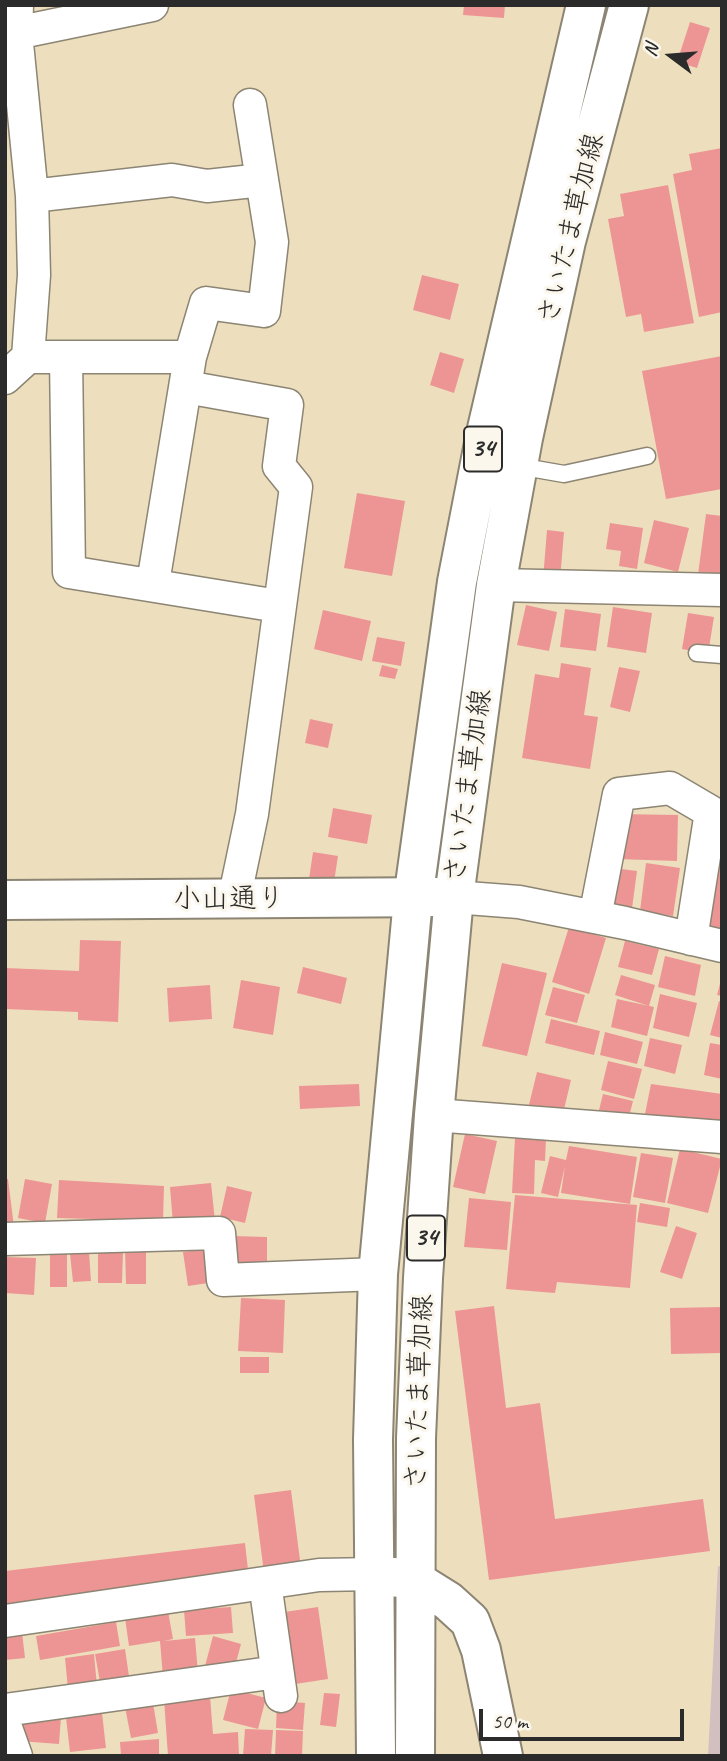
<!DOCTYPE html>
<meta charset="utf-8">
<style>
body{margin:0}
#map{position:relative;width:727px;height:1761px;overflow:hidden;background:#eddfbd;font-family:Caveat,sans-serif}
canvas{display:block}
.frame{position:absolute;inset:0;border:7px solid #2b2b2b;pointer-events:none}
.north{position:absolute;left:636px;top:21px;width:70px;height:70px;-webkit-text-stroke:5px #fbf7ec;paint-order:stroke;rotate:286deg;font-size:19px;font-weight:700;line-height:28px;text-align:center;color:#2b2b2b}
.north::after{content:'';display:block;margin:auto;width:24px;height:32px;background:#2b2b2b;clip-path:polygon(50% 0,100% 100%,50% 72%,0 100%)}
.scale{position:absolute;left:479px;top:1709px;width:205px;height:32px;box-sizing:border-box;border:4px solid #2b2b2b;border-top:0;padding-left:9px;font-size:21px;line-height:24px;white-space:nowrap;color:#2b2b2b;-webkit-text-stroke:5px #fbf7ec;paint-order:stroke}
</style>
<div id="map">
<canvas width="727" height="1761"></canvas>
<div class="frame"></div>
<div class="north">N</div>
<div class="scale">50 m</div>
</div>
<script>
const context = document.querySelector('canvas').getContext('2d');
context.lineJoin = 'round';
function paint(path, color) { context.fillStyle = color; context.fill(path, 'evenodd'); }
const poly = rows => new Path2D(rows.map(r => 'M' + r).join(''));
function trace(path, color, width, dash) { context.strokeStyle = color; context.lineWidth = width; context.lineCap = dash ? 'butt' : 'round'; context.setLineDash(dash || []); context.stroke(path); }
function label(font, color, halo, rows, align = 'center') {
  context.font = font + ' Caveat,"Klee One",sans-serif'; context.lineWidth = 6; context.setLineDash([]); context.textBaseline = 'middle'; context.strokeStyle = halo; context.fillStyle = color; for (const [text, x, y, turn = 0] of rows) {
    context.save(); context.translate(x, y); context.rotate((+turn || 0) * Math.PI / 180); context.textAlign = isNaN(turn) ? turn : align; if (halo) context.strokeText(text, 0, 0); context.fillText(text, 0, 0); context.restore();
  }
}
const industrial = poly([
 [718,1566,722,1567,722,1756,708,1756]
]);
const building = poly([
 [464,5,505,5,504,18,463,15],
 [690,22,710,28,697,68,677,62],
 [722,148,722,312,699,317,673,174,692,170,689,154],
 [668,185,694,323,644,332,641,314,626,317,608,219,624,216,620,194],
 [422,275,459,284,450,320,413,310],
 [440,352,464,359,454,393,430,385],
 [722,356,722,489,666,499,642,371],
 [357,493,405,501,392,576,344,568],
 [706,514,722,516,722,585,697,582],
 [654,520,689,528,678,572,644,563],
 [610,523,643,528,637,569,619,566,621,551,606,549],
 [547,530,564,532,560,580,543,579],
 [526,605,557,612,549,651,517,645],
 [613,607,652,613,646,653,607,647],
 [565,609,601,614,596,651,560,647],
 [323,610,371,621,362,661,314,649],
 [688,613,714,617,708,654,682,649],
 [377,637,405,642,401,666,372,661],
 [561,663,591,668,584,715,598,717,590,769,522,758,535,674,559,678],
 [382,665,398,669,395,679,379,676],
 [619,667,640,671,630,712,610,707],
 [310,719,333,724,328,748,305,743],
 [333,808,372,815,367,844,328,837],
 [617,814,678,815,677,861,616,859],
 [722,842,722,940,701,936],
 [313,852,338,856,334,882,309,879],
 [646,863,680,868,673,916,640,911],
 [613,868,637,871,631,916,607,912],
 [569,927,606,938,589,994,552,982],
 [80,940,121,941,118,1022,78,1020,78,1012,5,1009,5,968,79,971],
 [625,941,659,949,652,975,618,967],
 [665,956,701,965,695,996,658,987],
 [502,963,547,973,527,1056,482,1046],
 [303,967,347,978,341,1004,297,993],
 [621,975,655,985,649,1006,615,995],
 [722,976,722,996,717,995],
 [241,980,280,987,273,1035,233,1028],
 [210,985,212,1019,169,1022,167,988],
 [553,987,585,995,577,1023,545,1015],
 [660,994,697,1003,689,1037,653,1028],
 [617,999,654,1007,647,1036,611,1027],
 [719,1001,722,1002,722,1038,710,1035],
 [551,1019,600,1031,594,1055,545,1043],
 [605,1032,643,1042,637,1064,600,1055],
 [650,1038,682,1045,675,1074,644,1066],
 [710,1043,722,1045,722,1079,704,1075],
 [608,1061,642,1069,634,1099,601,1090],
 [537,1072,571,1080,561,1122,527,1113],
 [359,1084,360,1106,300,1109,299,1086],
 [651,1084,722,1094,720,1127,645,1114],
 [603,1094,633,1101,629,1117,599,1110],
 [465,1134,497,1141,485,1194,453,1187],
 [515,1138,546,1139,545,1161,535,1160,534,1194,512,1193],
 [569,1146,637,1157,630,1204,561,1193,565,1166,558,1197,541,1193,550,1156,566,1160],
 [680,1149,722,1159,708,1213,667,1203],
 [641,1153,673,1158,665,1203,633,1197],
 [5,1179,8,1179,14,1227,5,1228],
 [25,1179,52,1184,45,1223,18,1218],
 [59,1180,164,1186,163,1221,57,1218],
 [211,1183,215,1221,173,1224,170,1187],
 [227,1186,252,1192,245,1223,220,1217],
 [515,1195,637,1205,630,1288,557,1282,555,1293,506,1289],
 [469,1198,511,1202,507,1250,464,1247],
 [640,1203,670,1208,667,1227,637,1222],
 [676,1226,697,1233,682,1279,660,1272],
 [233,1236,267,1237,267,1264,233,1264],
 [210,1248,215,1282,188,1286,183,1252],
 [125,1249,146,1249,146,1284,126,1284],
 [89,1252,91,1281,73,1282,70,1254],
 [98,1252,123,1252,122,1283,98,1283],
 [50,1253,67,1253,67,1287,50,1287],
 [5,1257,36,1258,34,1295,5,1293],
 [241,1298,285,1300,283,1353,238,1351],
 [494,1306,506,1408,540,1403,555,1519,703,1499,710,1551,489,1580,455,1311],
 [722,1307,722,1353,671,1354,670,1308],
 [240,1357,269,1357,269,1373,240,1373],
 [291,1490,301,1568,264,1573,254,1495],
 [245,1543,249,1579,5,1607,5,1571],
 [231,1607,233,1633,186,1636,184,1610],
 [318,1607,328,1679,289,1685,278,1613],
 [168,1611,173,1639,164,1641,195,1638,198,1673,163,1677,160,1641,129,1646,125,1618],
 [116,1622,120,1646,40,1660,36,1636],
 [22,1632,25,1658,5,1660,5,1634],
 [213,1636,241,1644,233,1674,205,1666],
 [125,1649,130,1683,101,1688,95,1654],
 [94,1654,97,1686,68,1689,65,1658],
 [231,1689,266,1698,258,1729,223,1720],
 [324,1693,340,1694,336,1727,320,1725],
 [210,1696,213,1734,238,1732,239,1756,168,1756,164,1699],
 [277,1701,305,1703,303,1730,276,1728],
 [153,1703,158,1733,131,1738,125,1707],
 [102,1713,106,1748,70,1752,66,1718],
 [20,1714,61,1717,59,1744,19,1741],
 [245,1729,273,1730,271,1756,243,1756],
 [276,1730,303,1731,302,1756,275,1756],
 [159,1739,159,1756,121,1756,120,1742]
]);
const lane = poly([
 [518,466,564,474,647,456],
 [697,653,722,655]
]);
const street = poly([
 [17,5,16,33,32,196,34,275,28,357],
 [16,33,152,5],
 [32,196,172,180,207,186,262,180],
 [66,357,69,572,278,606],
 [5,378,28,357,190,357],
 [186,387,287,405,279,466,296,487,252,814,234,900],
 [153,583,190,357,206,303,264,311,272,242,250,105],
 [496,585,722,590],
 [454,897,519,902,625,923,722,946],
 [595,917,619,794,670,788,711,812,691,939],
 [434,1115,722,1137],
 [5,1239,219,1233,223,1280,378,1274],
 [265,1583,281,1696],
 [5,1621,319,1575,375,1574],
 [5,1710,277,1672],
 [5,1725,16,1756]
]);
const secondary = poly([
 [5,900,444,897]
]);
const primary = poly([
 [394,1577,416,1581,448,1601,470,1621,481,1650,503,1756],
 [376,1756,373,1439,378,1274,413,899,457,582,486,433,586,5],
 [415,1756,416,1438,423,1278,434,1115,454,897,496,585,523,438,566,241,629,5]
]);
const shields = [
 [483,449,38],
 [426,1238,38]
];
const shieldNames = [
 ["34",483,449],
 ["34",426,1238]
];
const streetNames = [
 ["さいたま草加線",572,229,-76],
 ["さいたま草加線",469,786,-82],
 ["小山通り",229,900],
 ["さいたま草加線",420,1392,-88]
];
paint(industrial, '#d2bfbf');
paint(building, '#ed9594');
trace(lane, '#8c8574', 19);
trace(street, '#8c8574', 35);
trace(secondary, '#8c8574', 42);
trace(primary, '#8c8574', 42);
trace(lane, '#fff', 16);
trace(street, '#fff', 32);
trace(secondary, '#fff', 38);
trace(primary, '#fff', 38);
for (const [x, y, w] of shields) { const box = new Path2D(); box.roundRect(x - w / 2, y - 22.5, w, 45, 5); context.fillStyle = '#fbf7ec'; context.fill(box); trace(box, '#2b2b2b', 2); }
label('bold 26px', '#2b2b2b', null, shieldNames);
label('28px', '#2b2b2b', '#fbf7ec', streetNames);
</script>
